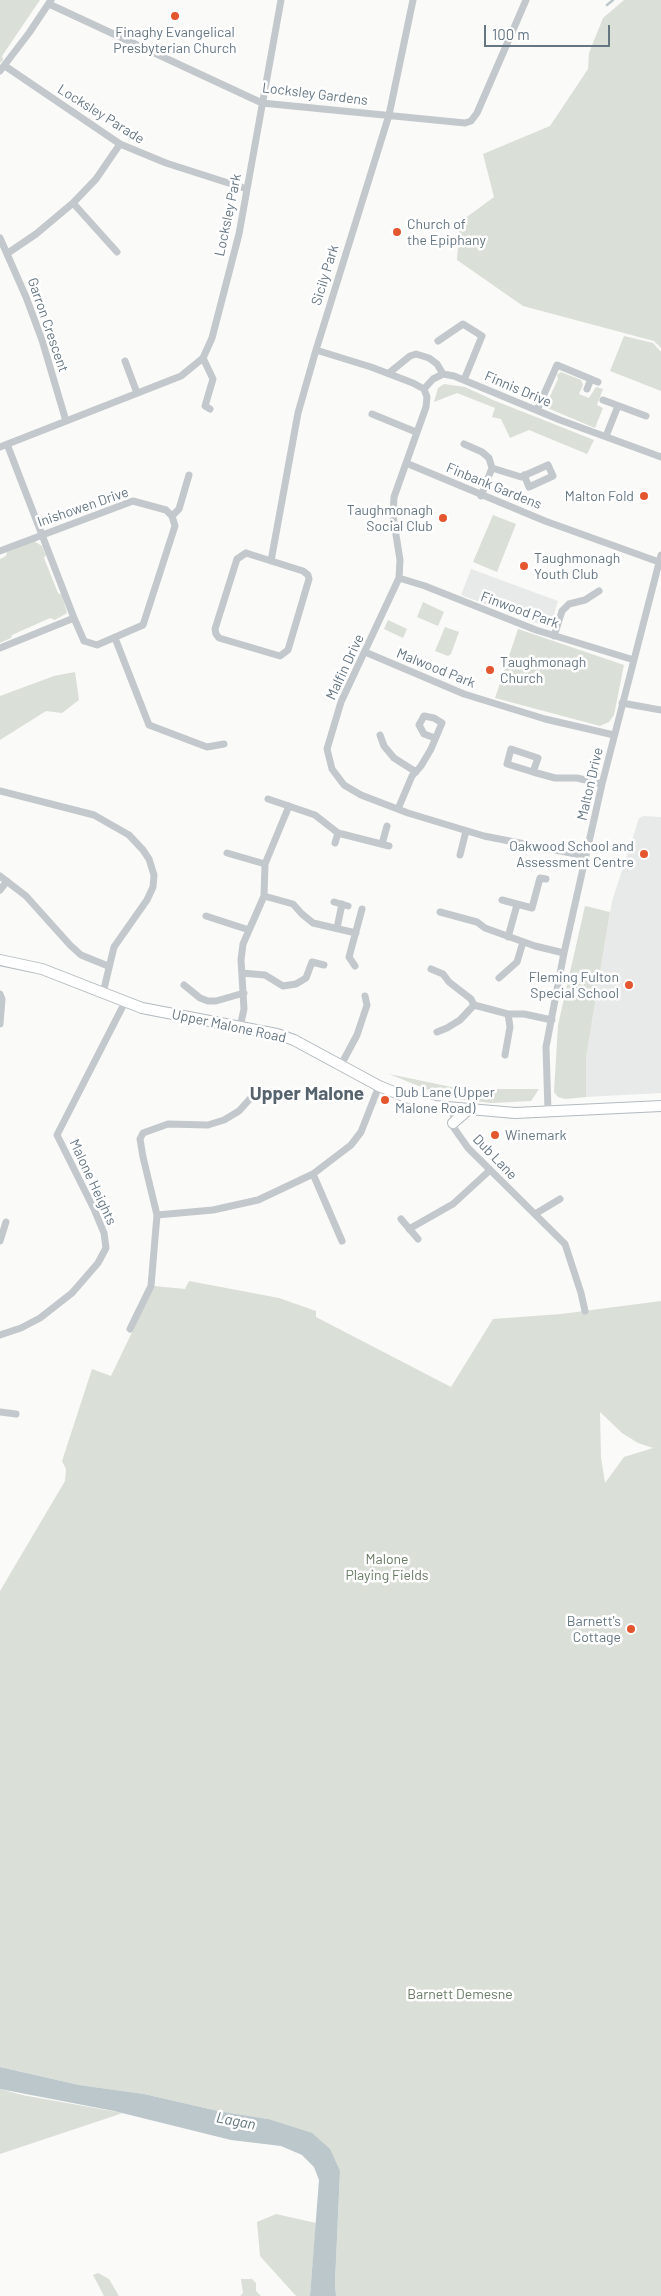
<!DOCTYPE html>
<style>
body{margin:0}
#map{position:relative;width:661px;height:2296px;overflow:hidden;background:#fafaf8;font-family:Barlow,sans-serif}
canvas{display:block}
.scale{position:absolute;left:484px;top:25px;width:126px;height:22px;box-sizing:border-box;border:2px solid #657683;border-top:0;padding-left:6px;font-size:15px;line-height:18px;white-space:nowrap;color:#657683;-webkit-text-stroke:4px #fff;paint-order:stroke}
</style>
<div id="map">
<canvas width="661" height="2296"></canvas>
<div class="scale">100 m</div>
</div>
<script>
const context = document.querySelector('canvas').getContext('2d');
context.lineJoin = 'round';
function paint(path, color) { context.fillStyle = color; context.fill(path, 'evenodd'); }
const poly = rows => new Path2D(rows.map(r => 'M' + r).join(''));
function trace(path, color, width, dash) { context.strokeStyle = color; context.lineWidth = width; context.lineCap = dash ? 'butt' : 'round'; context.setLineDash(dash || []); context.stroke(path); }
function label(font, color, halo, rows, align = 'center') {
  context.font = font + ' Barlow,sans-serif'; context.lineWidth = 5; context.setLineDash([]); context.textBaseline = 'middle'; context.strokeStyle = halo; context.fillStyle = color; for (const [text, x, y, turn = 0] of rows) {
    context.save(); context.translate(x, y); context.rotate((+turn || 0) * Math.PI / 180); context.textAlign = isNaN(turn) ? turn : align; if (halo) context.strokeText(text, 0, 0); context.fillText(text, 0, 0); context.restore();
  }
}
const built = poly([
 [471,569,558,601,550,628,461,595],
 [643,816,661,817,661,1093,586,1097,586,1058,612,901,639,818]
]);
const green = poly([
 [0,0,40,0,2,56,3,60,0,63],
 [624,0,661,0,661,348,654,341,523,306,457,260,460,222,494,197,483,154,550,126,588,69,589,53,603,18],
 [624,336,653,343,661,352,661,391,610,371],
 [561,372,581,380,583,385,579,394,589,398,596,387,603,389,597,405,603,408,595,428,545,407,558,379,557,375],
 [444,384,465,387,493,400,594,440,587,454,529,430,510,438,501,419,492,417,495,408,457,393,434,402,438,388],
 [493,515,516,524,497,572,473,562],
 [34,541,42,546,46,555,44,558,58,593,62,595,67,613,55,620,50,618,12,635,11,638,0,643,0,559,6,556,7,552],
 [423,602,444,612,438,626,417,617],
 [388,620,407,629,403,638,384,629],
 [445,627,459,632,451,654,448,656,435,651],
 [518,629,624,665,614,715,609,722,600,726,495,698],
 [75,672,79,700,62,713,46,711,0,740,0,696,54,676],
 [585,906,610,912,586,1058,586,1097,565,1099,558,1097,554,1092,558,1025],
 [389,1074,461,1089,539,1089,531,1101,491,1103,458,1099,431,1091],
 [189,1281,279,1298,316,1311,316,1317,451,1387,493,1319,561,1314,661,1301,661,2296,336,2296,335,2283,340,2171,268,2119,218,2111,144,2094,79,2085,0,2067,0,1591,65,1481,66,1469,62,1461,92,1369,111,1376,154,1286,185,1289],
 [600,1412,622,1433,638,1443,653,1448,624,1457,605,1483,601,1457],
 [0,2089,22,2095,123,2113,0,2154],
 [276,2214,316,2223,310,2296,296,2296,260,2256,257,2222],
 [98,2273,109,2279,119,2296,104,2296,93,2275],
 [241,2279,252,2279,256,2283,256,2291,261,2296,240,2296,243,2293]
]);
const water = poly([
 [0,2067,79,2085,144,2094,218,2111,268,2119,312,2133,330,2149,340,2171,335,2283,336,2296,310,2296,319,2180,314,2167,302,2155,281,2146,231,2140,114,2111,0,2089]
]);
const stream = poly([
 [607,5,613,0]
]);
const street = poly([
 [49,4,262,103,465,123,471,121,477,113,526,0],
 [5,66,120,144,166,163,247,189],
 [0,71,29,33,51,0],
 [73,203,117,252],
 [0,238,26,297,42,340,66,421],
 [8,253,36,234,73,203,96,179,120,144],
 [438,341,463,324,482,336,464,380],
 [316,350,371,367,413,383,424,389,427,397,426,407,394,497,393,516,400,560,399,578,341,702,327,749,332,769,344,785,361,795,408,813,484,836,586,856],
 [203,358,213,379,205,406,210,409],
 [125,361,137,393],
 [389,373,410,356,416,354,429,358,437,364,443,374],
 [424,389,433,379,443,374,454,376,560,420,661,457],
 [587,389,591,379],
 [603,400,646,416],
 [537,410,557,365,598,382],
 [372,414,416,432],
 [606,436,618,406],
 [464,444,482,452,489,458,492,468,481,496],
 [0,447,181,376,203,358,212,338,239,234,281,0],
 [406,463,545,521,659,562],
 [492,468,521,477,548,465,553,476,529,487,524,475],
 [172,516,179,509,189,475],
 [0,551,133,501,166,510,172,516,175,526,143,625,97,645,84,641,74,618],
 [246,553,303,571,308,575,309,579,288,650,280,656,219,638,216,634,215,629,237,559,246,553],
 [271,561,298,413,316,350,389,115,413,0],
 [399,578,425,586,536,630,634,660],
 [554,636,562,611,569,604,585,600,599,591],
 [115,638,149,725,207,747,224,744],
 [0,648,74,618,7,444],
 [365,652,464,694,545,719,614,735],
 [622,703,661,710],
 [380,735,384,746,394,758,416,772],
 [533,772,538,758,511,749,507,764,533,772,555,778,577,778,602,784],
 [0,791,94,815,129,835,143,850,149,859,154,875,153,887,147,900,114,947,103,993],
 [268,799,315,815,338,833,389,846],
 [398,809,412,776,421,766,431,749,442,723,434,718,424,716,419,725,424,734,435,738],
 [335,843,338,833],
 [382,844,387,826],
 [227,853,265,864],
 [460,855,466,831],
 [0,876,26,896,70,945,81,955,108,966],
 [0,890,7,881],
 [264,896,293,904,302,914,313,923,356,933],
 [502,900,532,908,540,878,546,879],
 [334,902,348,906],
 [440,912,477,922,485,928,535,946,564,953],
 [206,916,249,930],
 [337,928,342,904],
 [508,937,517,905],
 [355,966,349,957,362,909],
 [431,969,443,974,449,982,471,999,474,1005,508,1014,524,1014,552,1020],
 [242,973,265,975,283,986,296,984,306,978,312,962,324,965],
 [499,978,517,962,523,942],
 [184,985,200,998,208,1001,216,1001,244,993],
 [0,994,2,999,0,1024],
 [240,1027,244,1009,241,960,243,944,264,896,265,864,289,806],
 [437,1032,447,1028,460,1020,474,1005],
 [505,1055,510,1027,508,1014],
 [341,1065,357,1035,367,1005,365,996],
 [453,1109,454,1128,468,1148,565,1244,581,1293,585,1311],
 [548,1111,546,1047,564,953,602,784,661,555],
 [313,1174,342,1241],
 [535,1214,560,1199],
 [157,1215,213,1210,258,1200,313,1174,351,1145,361,1132,379,1086],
 [401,1219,418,1239],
 [409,1229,453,1204,489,1171],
 [0,1241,6,1222],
 [130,1329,151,1286,157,1215,143,1157,140,1139,143,1133,168,1124,208,1125,224,1120,239,1111,257,1091,285,1093,295,1097],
 [0,1335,21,1328,40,1318,72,1293,98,1263,106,1248,104,1233,94,1209,57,1135,125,1002],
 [0,1412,16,1414]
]);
const secondary = poly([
 [0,960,42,969,142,1008,277,1034,294,1040,379,1086,406,1097,435,1106,515,1113,661,1106],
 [453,1123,468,1110]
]);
const markers = [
 [175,16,5,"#e4572e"],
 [397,232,5,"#e4572e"],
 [644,496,5,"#e4572e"],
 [443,518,5,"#e4572e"],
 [524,566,5,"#e4572e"],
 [490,670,5,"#e4572e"],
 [644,854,5,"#e4572e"],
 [629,985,5,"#e4572e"],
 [385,1100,5,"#e4572e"],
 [495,1135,5,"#e4572e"],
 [631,1629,5,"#e4572e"]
];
const poiNames = [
 ["Finaghy Evangelical",175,32,"center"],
 ["Presbyterian Church",175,48,"center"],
 ["Church of",407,224],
 ["the Epiphany",407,240],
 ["Malton Fold",634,496,"right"],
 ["Taughmonagh",433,510,"right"],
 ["Social Club",433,526,"right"],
 ["Taughmonagh",534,558],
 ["Youth Club",534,574],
 ["Taughmonagh",500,662],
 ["Church",500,678],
 ["Oakwood School and",634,846,"right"],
 ["Assessment Centre",634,862,"right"],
 ["Fleming Fulton",619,977,"right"],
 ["Special School",619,993,"right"],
 ["Dub Lane (Upper",395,1092],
 ["Malone Road)",395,1108],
 ["Winemark",505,1135],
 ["Barnett's",621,1621,"right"],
 ["Cottage",621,1637,"right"]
];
const streetNames = [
 ["Locksley Gardens",315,94,7],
 ["Locksley Parade",101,114,32],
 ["Locksley Park",228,215,-78],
 ["Sicily Park",325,275,-73],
 ["Garron Crescent",48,325,71],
 ["Finnis Drive",518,389,23],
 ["Finbank Gardens",494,486,22],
 ["Inishowen Drive",83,507,-19],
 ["Finwood Park",520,610,20],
 ["Malfin Drive",345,667,-65],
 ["Malwood Park",436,668,22],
 ["Malton Drive",590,784,-77],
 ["Upper Malone Road",229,1026,12],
 ["Dub Lane",495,1157,46],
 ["Malone Heights",93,1182,65]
];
const parkNames = [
 ["Malone",387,1559],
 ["Playing Fields",387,1575],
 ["Barnett Demesne",460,1994]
];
const waterNames = [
 ["Lagan",236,2121,11]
];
const districtNames = [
 ["Upper Malone",307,1094]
];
paint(built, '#e8e9e9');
paint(green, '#dadfd7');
paint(water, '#bbc7cb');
trace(stream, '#bbc7cb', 2.5);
trace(secondary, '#b3babf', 12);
trace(street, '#c3c8cc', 7);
trace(secondary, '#fff', 10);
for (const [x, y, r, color] of markers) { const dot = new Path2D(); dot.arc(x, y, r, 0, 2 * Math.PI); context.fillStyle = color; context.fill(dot); trace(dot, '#fff', 2); }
label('14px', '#657683', '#fff', poiNames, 'left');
label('14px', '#657683', '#fff', streetNames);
label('14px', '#687a64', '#fff', parkNames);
label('italic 15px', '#60757c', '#fff', waterNames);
label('bold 19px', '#57646e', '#fff', districtNames);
</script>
